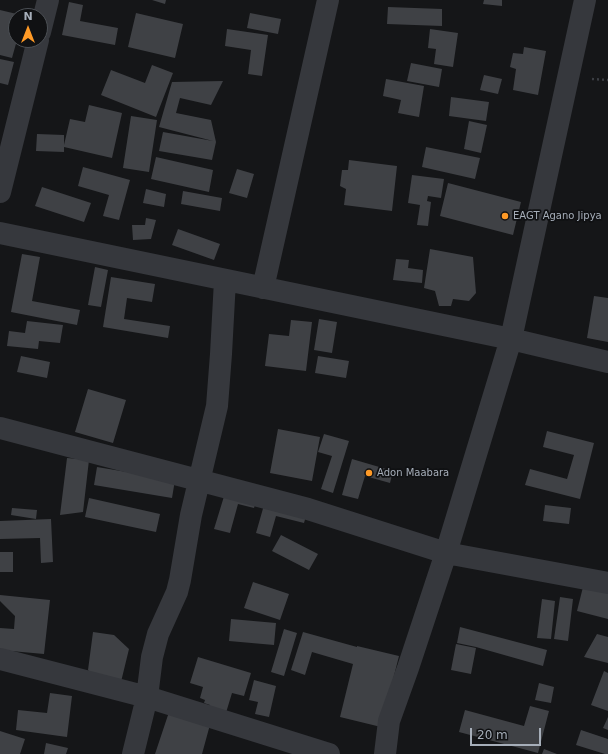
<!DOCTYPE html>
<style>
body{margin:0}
#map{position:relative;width:608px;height:754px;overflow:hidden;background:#151618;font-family:"DejaVu Sans",sans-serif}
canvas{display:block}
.north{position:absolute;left:8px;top:8px;width:40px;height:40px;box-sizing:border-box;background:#101113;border:1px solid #4c5055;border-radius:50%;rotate:0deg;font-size:11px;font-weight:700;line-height:16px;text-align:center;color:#a6aeb9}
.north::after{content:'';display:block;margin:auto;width:14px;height:18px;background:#ff9a26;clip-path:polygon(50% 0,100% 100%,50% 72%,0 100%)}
.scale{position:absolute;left:470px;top:728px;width:71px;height:18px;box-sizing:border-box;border:2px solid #a6aeb9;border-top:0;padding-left:5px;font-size:12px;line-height:14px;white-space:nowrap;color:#a6aeb9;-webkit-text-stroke:3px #101113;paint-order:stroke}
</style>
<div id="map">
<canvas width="608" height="754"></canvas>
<div class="north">N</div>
<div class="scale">20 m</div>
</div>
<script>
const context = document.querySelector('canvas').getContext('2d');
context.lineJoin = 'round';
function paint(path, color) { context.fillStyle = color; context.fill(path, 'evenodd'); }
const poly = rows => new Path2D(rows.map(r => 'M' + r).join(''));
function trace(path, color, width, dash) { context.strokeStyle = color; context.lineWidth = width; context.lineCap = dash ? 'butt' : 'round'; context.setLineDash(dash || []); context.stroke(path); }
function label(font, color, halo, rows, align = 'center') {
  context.font = font + ' "DejaVu Sans",sans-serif'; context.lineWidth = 3.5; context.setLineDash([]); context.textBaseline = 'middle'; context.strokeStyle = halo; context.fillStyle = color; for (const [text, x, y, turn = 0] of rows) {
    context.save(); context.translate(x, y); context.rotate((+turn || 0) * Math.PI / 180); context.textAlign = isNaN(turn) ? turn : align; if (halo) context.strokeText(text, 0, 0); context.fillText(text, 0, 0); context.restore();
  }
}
const building = poly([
 [152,0,166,0,165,4],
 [484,0,502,0,502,6,483,4],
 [69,2,83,5,80,21,118,28,115,45,62,35],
 [388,7,442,9,442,26,387,24],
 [0,10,21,15,16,16,16,40,17,40,12,58,0,55],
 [136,13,183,24,175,58,128,47],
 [250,13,281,19,278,34,247,28],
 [227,29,268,35,262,76,248,74,251,50,225,46],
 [430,29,458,33,453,67,434,64,436,49,428,48],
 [524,47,546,51,538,95,513,90,516,69,510,67,513,53,523,54],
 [0,59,14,62,8,85,0,83],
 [411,63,442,69,439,87,407,81],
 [152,65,173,73,156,117,101,95,111,70,145,83],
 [484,75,502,79,498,94,480,90],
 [386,79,424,86,419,117,398,113,401,100,383,96],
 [223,81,211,105,180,98,176,113,211,120,216,142,212,160,159,151,163,132,213,141,159,127,172,82],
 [451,97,489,102,486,121,449,116],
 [89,105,122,113,112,158,64,147,64,152,36,151,37,134,64,135,64,145,70,119,85,122],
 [131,116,157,120,149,172,123,168],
 [469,121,487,125,481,153,464,149],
 [426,147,480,158,475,179,422,167],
 [156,157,213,170,209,192,151,179],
 [349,160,397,166,392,211,344,205,346,189,340,186,342,170,348,170],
 [83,167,130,180,119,220,103,216,109,195,78,186],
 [237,169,254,174,247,198,229,193],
 [412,175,444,179,441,198,428,196,427,201,431,202,428,226,417,225,420,205,408,203],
 [448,183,521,202,513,235,440,216],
 [42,187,91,203,84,222,35,206],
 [146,189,166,194,164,207,143,203],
 [183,191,222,198,220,211,181,204],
 [146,218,156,220,151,239,133,240,132,225,145,225],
 [178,229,220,244,214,260,172,245],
 [430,249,473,257,476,293,469,301,453,299,451,306,439,306,435,291,424,288],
 [22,254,40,257,32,301,80,310,77,325,11,312],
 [396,259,409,260,408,268,423,270,422,283,393,280],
 [95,267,108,270,101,307,88,305],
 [111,277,155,284,152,302,127,298,124,319,170,326,168,338,103,327],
 [594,296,608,298,608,342,587,338],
 [319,319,337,322,332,353,314,350],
 [291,320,312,322,306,371,265,366,269,334,289,336],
 [27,321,63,325,60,343,39,341,38,349,7,346,9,331,25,333],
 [21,356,50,362,47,378,17,372],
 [318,356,349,361,346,378,315,373],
 [88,389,126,400,113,443,75,432],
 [278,429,320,437,312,481,270,473],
 [547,431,594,443,580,499,525,485,530,469,567,479,574,455,543,447],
 [324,434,349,441,333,493,321,489,332,456,318,452],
 [67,458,89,460,83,512,60,515],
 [352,459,393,471,390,483,365,476,358,499,342,495],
 [97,467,175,480,172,498,94,485],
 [229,480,260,489,254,508,238,504,230,533,214,529],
 [89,498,160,514,156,532,85,517],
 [266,498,308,509,304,523,276,516,270,537,256,533],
 [545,505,571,508,569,524,543,521],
 [12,508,37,510,36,519,11,515],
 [51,519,53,562,41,563,40,538,0,539,0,521],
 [281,535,318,554,309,570,272,551],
 [0,552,13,552,13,572,0,572],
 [253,582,289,594,280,620,244,608],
 [584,583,608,589,608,619,577,611],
 [0,595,50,600,44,654,0,650,0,628,14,629,15,616,0,601],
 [560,597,573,599,568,641,554,639],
 [542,599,555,601,551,639,537,638],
 [231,619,276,623,274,645,229,641],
 [460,627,547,650,543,666,476,647,457,643],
 [284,629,297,633,284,676,271,672],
 [93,632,114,635,129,649,120,686,95,679,88,670],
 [303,632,357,647,357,646,399,656,381,727,340,717,353,664,312,652,305,675,291,670],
 [597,634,608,637,608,663,584,657],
 [456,644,476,648,471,674,451,670],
 [198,657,251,673,244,696,232,693,225,716,208,710,210,705,204,703,205,700,200,698,203,687,190,683],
 [604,671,608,673,608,711,591,705],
 [254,680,276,686,269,717,255,714,258,702,249,700],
 [539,683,554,687,551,703,535,700],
 [50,693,72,696,67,737,16,730,18,710,47,713],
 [530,706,549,711,538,753,459,732,465,710,524,726],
 [170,709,211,721,202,754,155,754],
 [608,717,608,730,603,728],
 [581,730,608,739,608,754,605,754,576,745],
 [0,731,25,739,20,754,0,754],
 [46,743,68,748,66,754,44,754],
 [544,749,557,754,542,754]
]);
const path = poly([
 [592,79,608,80]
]);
const street = poly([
 [40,32,48,0],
 [0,192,38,40],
 [0,233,511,339,608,362],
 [263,288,328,0],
 [0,428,308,509,446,553,608,583],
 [0,659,147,697,329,754],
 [133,754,147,697,152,657,158,634,177,592,180,580,191,515,217,406,221,354,225,280],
 [385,754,389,721,408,668,446,553,511,339,585,0]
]);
const markers = [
 [505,216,4,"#ff9a26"],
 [369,473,4,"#ff9a26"]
];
const poiNames = [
 ["EAGT Agano Jipya",513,216],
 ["Adon Maabara",377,473]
];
paint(building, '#3f4145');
trace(path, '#3c3f44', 2.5, [2, 3]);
trace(street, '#36383d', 22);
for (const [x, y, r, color] of markers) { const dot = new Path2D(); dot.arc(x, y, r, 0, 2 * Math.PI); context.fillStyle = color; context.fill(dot); trace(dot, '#101113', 1.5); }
label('10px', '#a6aeb9', '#101113', poiNames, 'left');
</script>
